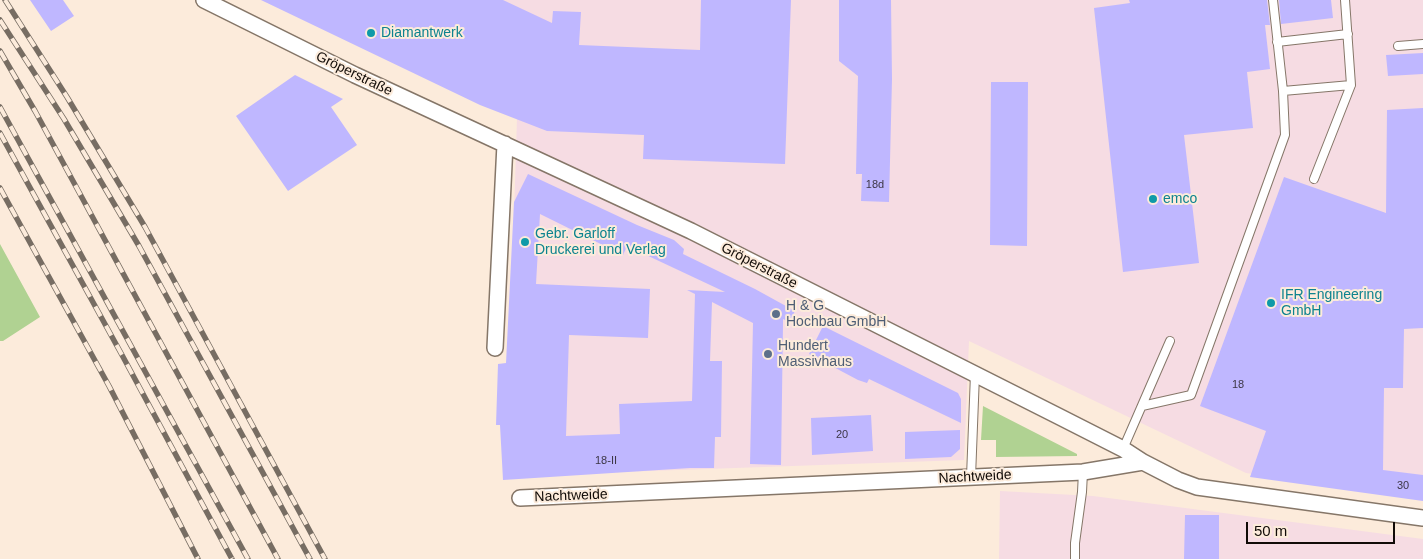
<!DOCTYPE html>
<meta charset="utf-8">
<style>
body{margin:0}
#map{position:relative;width:1423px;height:559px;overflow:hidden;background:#fcebdb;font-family:Helvetica,sans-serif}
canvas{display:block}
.scale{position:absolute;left:1246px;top:522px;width:149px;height:22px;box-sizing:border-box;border:2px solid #110b07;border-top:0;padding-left:6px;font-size:15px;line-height:18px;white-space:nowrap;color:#110b07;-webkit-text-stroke:4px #fcebdb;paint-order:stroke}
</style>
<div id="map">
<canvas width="1423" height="559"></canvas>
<div class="scale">50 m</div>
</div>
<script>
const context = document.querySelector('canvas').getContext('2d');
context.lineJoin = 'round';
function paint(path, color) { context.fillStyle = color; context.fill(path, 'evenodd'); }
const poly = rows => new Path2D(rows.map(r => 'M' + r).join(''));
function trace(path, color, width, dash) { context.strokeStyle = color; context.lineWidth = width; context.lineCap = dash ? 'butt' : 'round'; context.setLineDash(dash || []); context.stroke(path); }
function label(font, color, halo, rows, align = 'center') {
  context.font = font + ' Helvetica,sans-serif'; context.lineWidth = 4; context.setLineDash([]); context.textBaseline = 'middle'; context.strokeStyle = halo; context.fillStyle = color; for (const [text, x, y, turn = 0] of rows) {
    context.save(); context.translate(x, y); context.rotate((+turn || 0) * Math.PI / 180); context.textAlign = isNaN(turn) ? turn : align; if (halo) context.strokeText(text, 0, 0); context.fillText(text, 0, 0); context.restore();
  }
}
const industrial = poly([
 [261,0,1423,0,1423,499,1246,473,969,341,964,460,506,476,517,118],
 [1000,491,1093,496,1423,539,1423,559,999,559]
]);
const green = poly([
 [0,244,40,317,3,341,0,341],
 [983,406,1077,454,1077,456,996,457,996,440,981,440]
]);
const building = poly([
 [30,0,63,0,74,16,51,31],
 [261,0,503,0,552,23,553,11,581,12,579,45,700,50,701,0,791,0,785,164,643,159,644,135,547,131,480,105],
 [839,0,891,0,892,79,889,202,861,201,862,174,856,174,858,76,839,61],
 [1129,0,1267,0,1270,25,1265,25,1270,69,1247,72,1253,128,1184,135,1199,263,1123,272,1094,8,1130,3],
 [1279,0,1331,0,1333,18,1281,24],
 [1423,53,1423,74,1388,76,1386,55],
 [295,75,343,99,331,107,357,145,288,191,236,116],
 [991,82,1028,82,1027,246,990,245],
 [1423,108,1423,328,1404,329,1403,388,1384,388,1383,470,1423,475,1423,501,1250,477,1266,431,1200,406,1284,177,1386,213,1387,110],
 [528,174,637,225,674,240,684,249,683,254,755,289,795,311,789,322,783,319,783,324,781,465,750,464,753,323,712,302,710,361,722,361,721,437,715,437,714,468,690,468,503,480,500,425,496,425,498,364,506,363,514,202],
 [540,214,623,255,627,246,725,292,687,290,695,294,692,401,619,404,620,434,566,436,569,335,648,338,650,289,536,284],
 [823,326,958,393,961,399,961,423,869,379,867,383,858,380,809,354],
 [871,415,873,451,812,455,811,418],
 [960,430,960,449,951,457,905,459,905,432],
 [1185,515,1219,515,1219,559,1184,559]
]);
const service = poly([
 [1277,42,1348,34],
 [1398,46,1423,44],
 [1283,91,1351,85],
 [1314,179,1351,85,1345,0],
 [1142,406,1191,395,1285,135,1283,91,1273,0],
 [1123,449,1170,341],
 [971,477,975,374],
 [1075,559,1075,543,1082,492,1083,472]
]);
const minor = poly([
 [204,0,355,75,691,231,1060,417,1123,449,1143,462,1178,480,1197,487,1423,518],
 [495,348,505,144],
 [520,498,1083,472,1143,462]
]);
const rail = poly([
 [5,0,67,97,145,227,325,559],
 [0,20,64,119,139,246,310,559],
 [0,51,35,111,278,559],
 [0,107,248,559],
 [0,133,122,355,232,559],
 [0,188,109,386,198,559]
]);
const markers = [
 [371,33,5,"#0f9aa8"],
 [1153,199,5,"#0f9aa8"],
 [525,242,5,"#0f9aa8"],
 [1271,303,5,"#0f9aa8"],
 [776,314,5,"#5c6f8a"],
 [768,354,5,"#5c6f8a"]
];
const numberNames = [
 ["18d",875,185],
 ["18",1238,385],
 ["20",842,435],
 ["18-II",606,461],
 ["30",1403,486]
];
const cultureNames = [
 ["Diamantwerk",381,33],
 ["emco",1163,199],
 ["Gebr. Garloff",535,234],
 ["Druckerei und Verlag",535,250],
 ["IFR Engineering",1281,295],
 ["GmbH",1281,311]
];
const streetNames = [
 ["Gröperstraße",354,74,26],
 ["Gröperstraße",759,266,27],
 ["Nachtweide",975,477,-3],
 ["Nachtweide",571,496,-2]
];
const serviceNames = [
 ["H & G",786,306],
 ["Hochbau GmbH",786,322],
 ["Hundert",778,346],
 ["Massivhaus",778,362]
];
paint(industrial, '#f6dce3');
paint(green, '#b0d292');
paint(building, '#bfb7ff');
trace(service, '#857668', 10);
trace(minor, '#857668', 18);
trace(service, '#fff', 8);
trace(minor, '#fff', 15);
trace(rail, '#776d63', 5.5);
trace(rail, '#fcebdb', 4, [11]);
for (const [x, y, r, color] of markers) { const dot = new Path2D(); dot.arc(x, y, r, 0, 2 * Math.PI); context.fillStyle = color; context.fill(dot); trace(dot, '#fcebdb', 2); }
label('11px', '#3c3645', null, numberNames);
label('14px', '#0d838f', '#fcebdb', cultureNames, 'left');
label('14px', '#110b07', '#fcebdb', streetNames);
label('14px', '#4e5e75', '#fcebdb', serviceNames, 'left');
</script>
